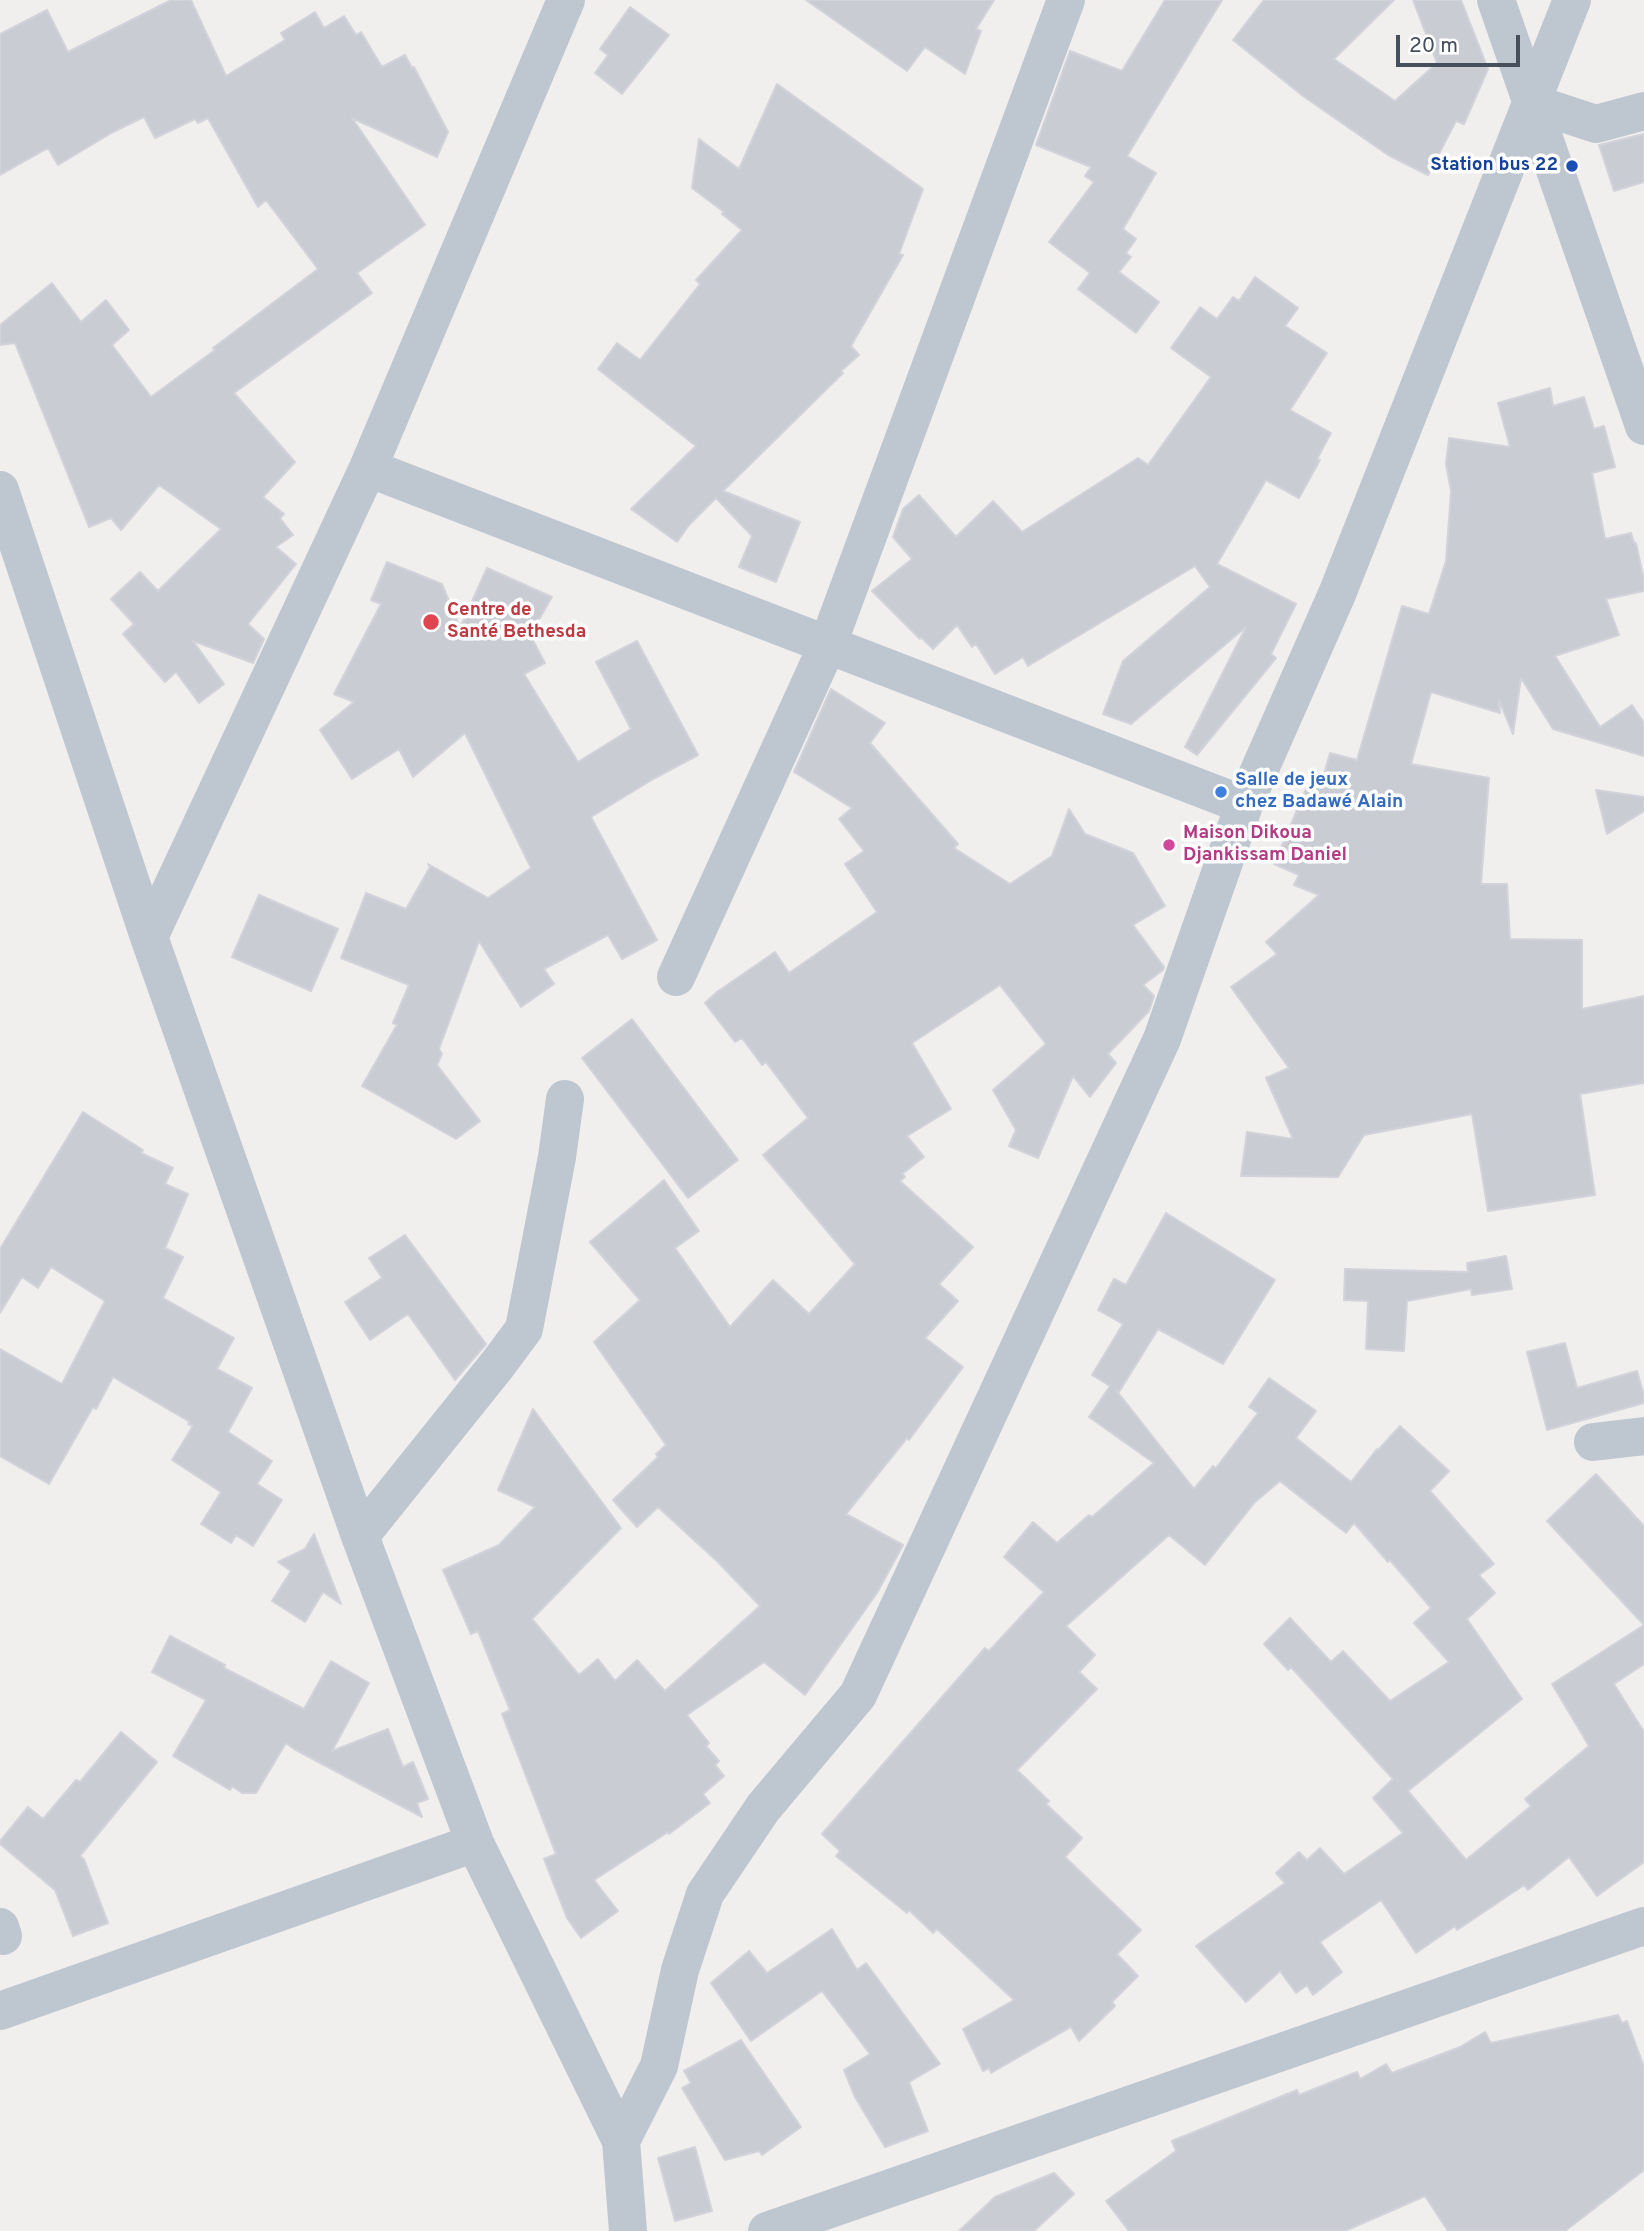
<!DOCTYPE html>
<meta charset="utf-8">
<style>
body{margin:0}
#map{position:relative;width:1644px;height:2231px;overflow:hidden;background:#f1eeee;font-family:Overpass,sans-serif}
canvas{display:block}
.scale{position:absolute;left:1396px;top:35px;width:124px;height:32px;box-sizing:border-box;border:4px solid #464f5c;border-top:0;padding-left:9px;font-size:21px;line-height:24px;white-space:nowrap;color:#464f5c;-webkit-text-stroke:5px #fff;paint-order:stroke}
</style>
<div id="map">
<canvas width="1644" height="2231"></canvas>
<div class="scale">20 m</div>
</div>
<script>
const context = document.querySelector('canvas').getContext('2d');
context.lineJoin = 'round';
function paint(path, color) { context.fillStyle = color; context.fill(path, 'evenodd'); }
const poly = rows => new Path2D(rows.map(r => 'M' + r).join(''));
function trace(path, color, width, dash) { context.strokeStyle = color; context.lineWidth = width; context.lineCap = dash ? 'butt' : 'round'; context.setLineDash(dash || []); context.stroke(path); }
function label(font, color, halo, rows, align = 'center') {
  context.font = font + ' Overpass,sans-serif'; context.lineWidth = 7; context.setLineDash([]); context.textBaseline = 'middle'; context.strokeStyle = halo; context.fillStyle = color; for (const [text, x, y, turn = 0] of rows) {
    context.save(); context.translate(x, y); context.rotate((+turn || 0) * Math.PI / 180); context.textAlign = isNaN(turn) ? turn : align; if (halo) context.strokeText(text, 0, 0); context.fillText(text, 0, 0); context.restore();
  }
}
const building = poly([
 [171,0,191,0,226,76,285,40,281,33,315,12,324,28,344,16,356,35,361,32,382,67,405,55,412,68,414,67,448,132,437,157,352,118,425,225,357,273,372,293,234,393,295,462,263,497,284,514,280,518,293,535,276,547,296,564,248,624,264,639,253,663,193,641,224,684,199,703,176,672,165,682,123,634,134,624,111,599,140,572,158,591,221,529,159,485,121,530,111,518,89,527,15,343,0,345,0,325,52,283,81,322,106,300,129,330,112,345,151,397,215,350,213,348,318,269,266,200,258,207,208,118,198,123,195,119,155,138,144,117,113,132,58,165,48,148,0,175,0,34,47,10,68,52,171,0],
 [806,0,994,0,976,29,981,31,965,74,925,47,907,71,806,0],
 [1165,0,1222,0,1127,156,1156,173,1123,229,1136,239,1126,253,1131,257,1119,272,1159,302,1136,333,1078,289,1090,273,1049,242,1094,182,1085,176,1091,167,1036,145,1070,51,1122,71,1165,0],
 [1264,0,1394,0,1334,59,1395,101,1437,63,1413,0,1461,0,1488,69,1464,124,1456,121,1428,175,1388,155,1303,96,1233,40,1264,0],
 [630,7,669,35,622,94,595,73,608,55,600,49,630,7],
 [777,84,923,189,899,254,903,255,851,346,859,355,841,371,843,373,723,491,800,522,776,582,739,567,752,536,716,498,689,525,677,542,631,509,696,446,598,369,617,343,640,360,700,284,696,280,742,230,722,214,724,212,692,188,699,139,739,169,777,84],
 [1644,134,1644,182,1614,191,1599,145,1644,134],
 [1255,277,1298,308,1285,326,1327,353,1290,410,1331,433,1317,459,1320,460,1299,498,1266,480,1217,564,1296,604,1271,654,1276,658,1197,755,1185,747,1246,627,1131,724,1103,714,1123,661,1210,587,1195,566,1028,666,1023,657,995,674,976,644,972,647,957,625,933,649,921,637,920,639,872,591,912,559,893,537,903,509,919,495,956,537,993,501,1022,532,1138,458,1148,465,1211,377,1171,348,1200,307,1217,319,1233,297,1239,301,1255,277],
 [1550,388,1553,406,1584,397,1594,429,1604,426,1615,467,1592,473,1605,539,1631,533,1634,543,1636,543,1644,580,1644,591,1606,599,1619,635,1555,656,1600,727,1632,705,1644,723,1644,756,1553,729,1521,678,1513,734,1499,700,1500,713,1431,692,1411,764,1489,778,1481,884,1507,884,1510,939,1582,940,1582,1009,1644,996,1644,1083,1580,1094,1595,1195,1488,1211,1472,1114,1364,1135,1338,1177,1241,1176,1247,1132,1293,1139,1266,1078,1289,1068,1231,987,1277,954,1266,942,1319,895,1294,885,1299,875,1274,864,1310,780,1322,782,1330,753,1357,760,1402,606,1429,614,1446,561,1451,491,1446,464,1449,438,1510,447,1498,403,1550,388],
 [387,562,442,584,460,628,487,568,552,597,530,635,545,663,524,674,578,762,631,729,596,662,637,641,698,755,655,778,591,817,657,940,622,959,608,935,544,969,554,984,521,1007,479,941,439,1049,442,1054,437,1065,480,1121,456,1139,362,1086,397,1025,393,1023,409,985,341,958,366,893,406,909,430,867,428,864,488,898,531,868,465,733,413,777,399,749,352,779,320,730,354,702,334,694,381,604,371,600,387,562],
 [831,689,885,723,870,743,958,844,954,848,1010,884,1052,856,1069,809,1085,834,1133,853,1165,906,1133,925,1164,967,1163,970,1143,985,1154,996,1149,1011,1108,1054,1116,1063,1090,1097,1073,1076,1038,1158,1009,1146,1016,1130,993,1090,1046,1044,1000,985,912,1043,951,1109,907,1136,924,1157,902,1174,905,1177,900,1181,973,1247,939,1284,958,1301,925,1338,963,1367,909,1440,907,1438,846,1514,903,1545,877,1593,805,1695,764,1662,687,1715,709,1743,706,1746,719,1761,715,1765,724,1776,703,1794,710,1803,669,1834,668,1832,594,1880,618,1911,581,1938,567,1918,544,1859,556,1854,502,1714,510,1710,478,1631,471,1634,443,1570,499,1545,535,1507,498,1490,533,1409,621,1528,532,1619,579,1675,598,1659,615,1681,637,1660,665,1691,760,1606,718,1562,658,1507,637,1527,613,1500,658,1457,656,1454,666,1445,594,1342,640,1300,590,1242,664,1180,699,1231,675,1248,730,1327,773,1280,809,1314,855,1264,763,1155,808,1118,766,1062,762,1065,742,1038,735,1042,705,1003,717,992,775,952,789,973,877,912,845,864,864,851,839,819,852,808,794,772,831,689],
 [1596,790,1644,797,1644,811,1607,834,1596,790],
 [259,895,338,929,311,991,232,957,259,895],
 [632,1019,738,1160,688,1198,582,1058,632,1019],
 [83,1112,143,1150,141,1153,173,1168,165,1184,188,1194,165,1248,183,1257,163,1298,234,1338,217,1369,252,1388,228,1432,272,1461,257,1484,282,1500,253,1546,236,1535,231,1543,201,1524,221,1492,172,1460,193,1426,188,1424,190,1422,113,1377,96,1409,93,1407,49,1484,0,1456,0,1349,62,1384,105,1301,51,1267,38,1288,22,1277,0,1313,0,1249,83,1112],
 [1166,1213,1275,1280,1223,1364,1158,1329,1119,1392,1116,1390,1194,1489,1213,1466,1216,1468,1258,1413,1249,1407,1269,1378,1316,1411,1296,1438,1351,1482,1377,1449,1378,1450,1400,1426,1449,1471,1430,1491,1494,1564,1479,1575,1495,1593,1467,1619,1522,1699,1408,1791,1466,1860,1531,1806,1525,1799,1589,1746,1552,1684,1644,1625,1547,1521,1596,1474,1644,1526,1644,1664,1614,1684,1644,1732,1644,1862,1597,1896,1569,1857,1528,1890,1524,1885,1457,1930,1455,1926,1416,1953,1381,1900,1320,1942,1342,1972,1313,1995,1307,1985,1296,1993,1280,1971,1246,2002,1196,1946,1285,1883,1276,1873,1299,1852,1307,1860,1320,1848,1344,1874,1403,1833,1373,1798,1393,1779,1291,1667,1288,1670,1264,1644,1290,1618,1331,1662,1343,1651,1390,1701,1449,1662,1414,1623,1431,1608,1390,1560,1388,1562,1354,1523,1346,1533,1280,1481,1255,1502,1205,1565,1169,1535,1066,1626,1095,1655,1079,1672,1097,1689,1017,1770,1049,1801,1046,1804,1082,1838,1065,1857,1141,1930,1117,1954,1138,1976,1112,2002,1115,2006,1079,2041,1071,2027,991,2073,989,2068,983,2071,963,2029,1014,2000,937,1929,933,1933,909,1910,907,1913,836,1856,840,1851,822,1834,985,1648,989,1651,1044,1592,1004,1557,1033,1522,1057,1543,1089,1515,1092,1517,1154,1463,1089,1417,1110,1386,1092,1375,1123,1324,1098,1310,1114,1279,1126,1285,1166,1213],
 [405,1235,486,1344,455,1380,408,1314,370,1340,345,1302,382,1278,369,1258,405,1235],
 [1506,1256,1512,1289,1472,1295,1471,1289,1407,1301,1404,1351,1366,1349,1368,1301,1344,1300,1345,1269,1468,1272,1467,1263,1506,1256],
 [1565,1343,1577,1388,1637,1371,1644,1395,1644,1403,1547,1430,1527,1352,1565,1343],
 [314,1534,341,1604,323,1592,305,1622,272,1601,291,1571,278,1562,305,1549,314,1534],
 [170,1636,225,1665,224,1668,304,1709,331,1661,369,1683,332,1751,388,1729,403,1767,413,1762,428,1799,417,1803,422,1817,294,1749,286,1743,256,1793,242,1793,232,1786,230,1790,173,1756,206,1700,152,1672,170,1636],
 [121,1732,157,1762,80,1856,84,1859,108,1923,73,1936,55,1890,0,1844,0,1841,28,1807,43,1819,76,1780,80,1782,121,1732],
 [832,1929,857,1970,866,1963,940,2064,909,2082,928,2131,885,2147,855,2097,844,2070,870,2054,822,1991,751,2041,711,1983,749,1951,767,1973,832,1929],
 [1618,2015,1622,2023,1627,2021,1644,2067,1644,2170,1565,2231,1448,2231,1425,2196,1345,2231,1129,2231,1106,2201,1176,2151,1172,2141,1297,2090,1299,2095,1357,2072,1360,2079,1386,2064,1392,2073,1460,2047,1485,2032,1491,2043,1618,2015],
 [741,2040,801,2127,762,2155,759,2151,725,2160,682,2088,691,2083,684,2071,741,2040],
 [695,2147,712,2211,675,2221,658,2158,695,2147],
 [1054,2173,1074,2194,1034,2231,959,2231,995,2197,1054,2173]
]);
const street = poly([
 [1496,0,1644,426],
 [1532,103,1596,124,1644,111],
 [368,468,1244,805],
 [0,490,149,937,360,1536,475,1843,621,2141,628,2231],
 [149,937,368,468,566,0],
 [676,977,828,644,1066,0],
 [1593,1442,1644,1436],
 [360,1536,498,1364,524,1329,557,1157,565,1099],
 [0,1927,3,1936],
 [0,2011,475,1843],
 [621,2141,659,2066,680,1970,705,1894,763,1808,858,1695,1162,1039,1244,805,1337,594,1572,0],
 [767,2231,1644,1926]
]);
const markers = [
 [1572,166,7,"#1a4fb4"],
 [431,622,9,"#e0444e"],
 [1221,792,7,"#3f7fe0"],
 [1169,845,7,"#d1479c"]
];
const transitNames = [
 ["Station bus 22",1558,166]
];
const healthNames = [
 ["Centre de",447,611],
 ["Santé Bethesda",447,633]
];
const shopNames = [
 ["Salle de jeux",1235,781],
 ["chez Badawé Alain",1235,803]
];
const hotelNames = [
 ["Maison Dikoua",1183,834],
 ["Djankissam Daniel",1183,856]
];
paint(building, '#caccd4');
trace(building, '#d2d3da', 2);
trace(street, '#bec7d0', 38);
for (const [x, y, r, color] of markers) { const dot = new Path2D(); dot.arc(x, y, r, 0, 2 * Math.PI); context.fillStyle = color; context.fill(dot); trace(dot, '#fff', 2.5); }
label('bold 19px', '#164399', '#fff', transitNames, 'right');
label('bold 19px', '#be3a42', '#fff', healthNames, 'left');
label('bold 19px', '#366cbe', '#fff', shopNames, 'left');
label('bold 19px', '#b23c85', '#fff', hotelNames, 'left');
</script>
